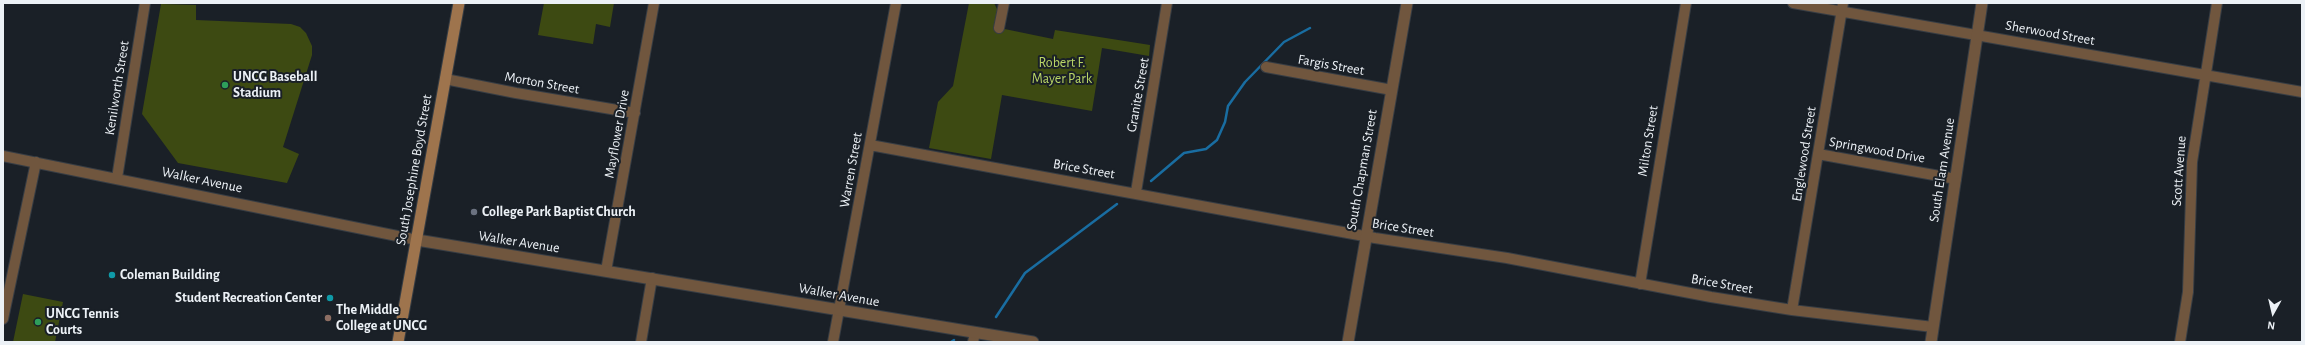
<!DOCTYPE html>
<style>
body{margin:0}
#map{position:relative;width:2305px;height:345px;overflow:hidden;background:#1a2027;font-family:"Alegreya Sans",sans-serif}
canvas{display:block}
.frame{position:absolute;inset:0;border:4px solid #ecf1f6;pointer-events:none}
.north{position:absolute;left:2253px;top:293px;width:40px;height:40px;-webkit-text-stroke:3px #1a2027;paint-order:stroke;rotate:188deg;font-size:11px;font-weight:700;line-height:16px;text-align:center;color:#ecf1f6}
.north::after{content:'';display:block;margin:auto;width:14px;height:18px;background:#ecf1f6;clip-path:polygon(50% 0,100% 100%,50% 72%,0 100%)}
</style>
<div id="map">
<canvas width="2305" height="345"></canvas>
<div class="frame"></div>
<div class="north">N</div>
</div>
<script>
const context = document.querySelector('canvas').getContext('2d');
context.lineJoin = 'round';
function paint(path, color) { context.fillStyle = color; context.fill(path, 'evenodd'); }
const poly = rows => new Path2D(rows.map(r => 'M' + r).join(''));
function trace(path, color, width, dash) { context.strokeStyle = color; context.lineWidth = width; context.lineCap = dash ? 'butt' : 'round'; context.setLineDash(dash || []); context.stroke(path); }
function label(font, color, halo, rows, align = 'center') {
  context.font = font + ' "Alegreya Sans",sans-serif'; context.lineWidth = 4; context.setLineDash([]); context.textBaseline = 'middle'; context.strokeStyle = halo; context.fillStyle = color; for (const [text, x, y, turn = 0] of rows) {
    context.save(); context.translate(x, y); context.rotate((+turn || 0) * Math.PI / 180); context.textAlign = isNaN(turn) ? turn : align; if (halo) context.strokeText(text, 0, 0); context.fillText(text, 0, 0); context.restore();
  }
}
const green = poly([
 [544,3,614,3,610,27,596,24,593,44,538,35],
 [969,3,994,3,998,11,995,27,1053,39,1055,30,1150,45,1149,56,1102,48,1092,111,1002,95,991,159,929,148,938,102,953,86],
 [161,4,196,5,196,20,291,24,300,27,306,33,312,46,312,55,283,147,299,154,287,183,178,163,142,114],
 [23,294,63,302,55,342,13,342]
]);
const stream = poly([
 [1151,181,1184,153,1206,149,1217,140,1225,122,1228,106,1245,82,1284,42,1310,28],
 [996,317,1025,273,1117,204],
 [951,342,954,340]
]);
const minor = poly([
 [1793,3,2302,92],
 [999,28,1004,3],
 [1266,67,1392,90],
 [445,79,516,93,635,113],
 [870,145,1375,238,1507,258,1711,297,1792,310,1933,327],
 [1818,154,1956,179],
 [3,156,417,240],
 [117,178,145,3],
 [1136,192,1167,3],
 [606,271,654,3],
 [1640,284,1686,3],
 [1792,310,1843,3],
 [3,319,36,162],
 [641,342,652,278],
 [833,342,896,3],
 [973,342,975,333],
 [2180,342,2188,292,2192,162,2217,3]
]);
const tertiary = poly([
 [417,240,1033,342],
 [1348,342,1407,3],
 [1931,342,1982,3]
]);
const secondary = poly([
 [398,342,459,3]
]);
const markers = [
 [225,85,4,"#2e9e5b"],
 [474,212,4,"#6b7280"],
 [112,275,4,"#0f9aa8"],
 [330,298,4,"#0f9aa8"],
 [328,318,4,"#8d6e63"],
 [38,322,4,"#2e9e5b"]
];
const streetNames = [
 ["Sherwood Street",2050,33,10],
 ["Fargis Street",1331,65,10],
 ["Morton Street",542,83,10],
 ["Kenilworth Street",117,88,-81],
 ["Granite Street",1138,95,-80],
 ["Mayflower Drive",617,134,-80],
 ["Milton Street",1648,141,-81],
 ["Springwood Drive",1877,150,10],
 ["Englewood Street",1804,154,-81],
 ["Brice Street",1084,169,10],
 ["South Josephine Boyd Street",414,170,-80],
 ["Warren Street",851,170,-80],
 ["South Chapman Street",1362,170,-80],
 ["South Elam Avenue",1942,170,-81],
 ["Scott Avenue",2179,171,-86],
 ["Walker Avenue",202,180,12],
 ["Brice Street",1403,228,9],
 ["Walker Avenue",519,242,9],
 ["Brice Street",1722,284,10],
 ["Walker Avenue",839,295,10]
];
const parkNames = [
 ["Robert F.",1062,63],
 ["Mayer Park",1062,79]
];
const poiNames = [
 ["UNCG Baseball",233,77],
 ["Stadium",233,93],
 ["College Park Baptist Church",482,212],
 ["Coleman Building",120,275],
 ["Student Recreation Center",322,298,"right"],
 ["The Middle",336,310],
 ["College at UNCG",336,326],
 ["UNCG Tennis",46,314],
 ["Courts",46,330]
];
paint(green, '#3d4a12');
trace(stream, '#196da1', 2.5);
trace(minor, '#373d44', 12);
trace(tertiary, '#373d44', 13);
trace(secondary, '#373d44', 13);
trace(minor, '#70563e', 10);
trace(tertiary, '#70563e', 11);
trace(secondary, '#9e744d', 11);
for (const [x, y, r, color] of markers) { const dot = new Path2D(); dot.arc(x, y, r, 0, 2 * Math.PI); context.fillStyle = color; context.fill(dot); trace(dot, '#1a2027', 1.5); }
label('14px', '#ecf1f6', '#1a2027', streetNames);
label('14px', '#bad667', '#1a2027', parkNames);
label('bold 14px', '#ecf1f6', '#1a2027', poiNames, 'left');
</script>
